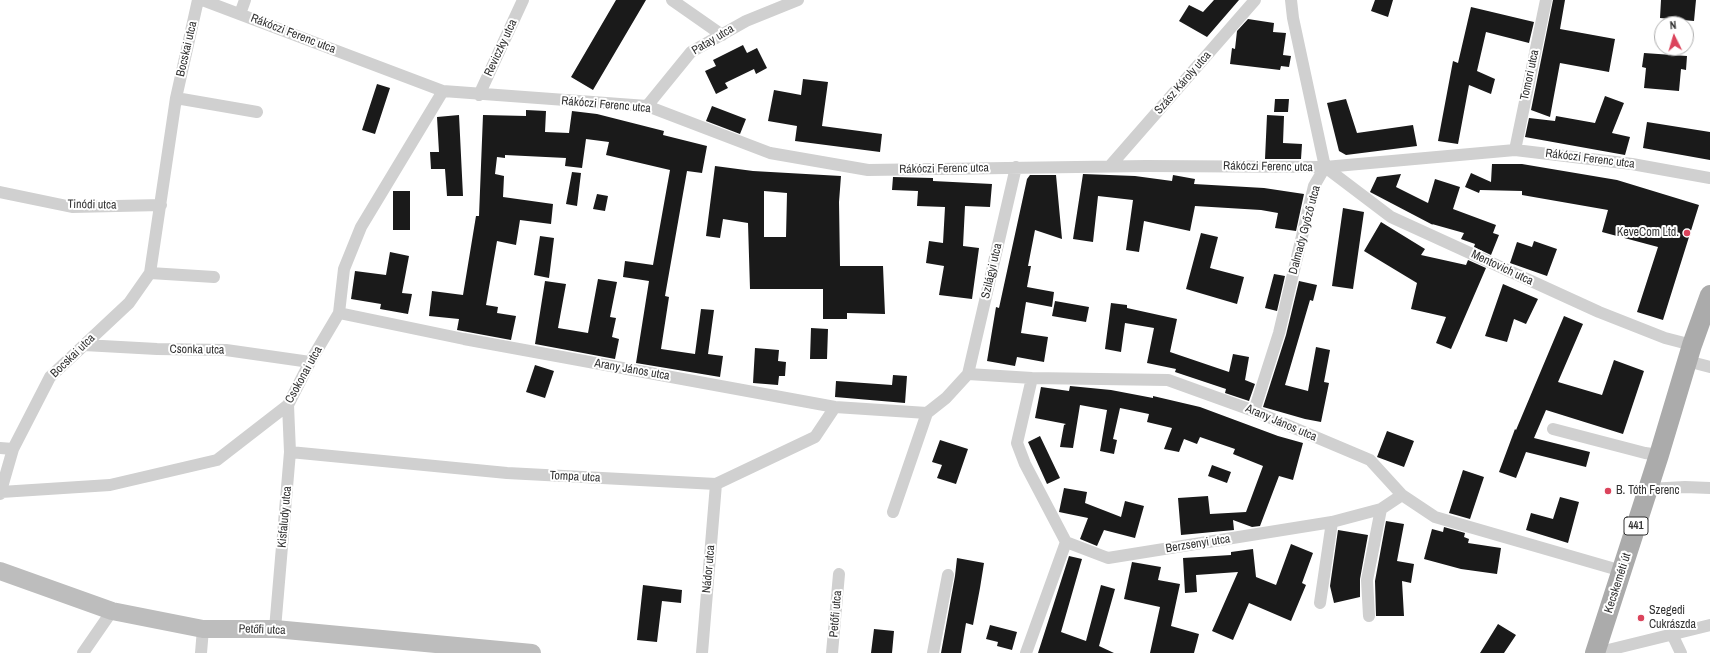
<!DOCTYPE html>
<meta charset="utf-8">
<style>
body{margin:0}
#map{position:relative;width:1710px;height:653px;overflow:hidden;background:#fff;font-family:"Archivo Narrow",sans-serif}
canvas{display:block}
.north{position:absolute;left:1654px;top:16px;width:40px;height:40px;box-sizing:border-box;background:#fff;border:1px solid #adadad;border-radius:50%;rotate:355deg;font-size:11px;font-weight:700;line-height:16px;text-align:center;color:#333}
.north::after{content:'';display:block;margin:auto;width:14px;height:18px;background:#db445c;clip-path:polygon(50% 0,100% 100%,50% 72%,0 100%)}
</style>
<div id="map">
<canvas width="1710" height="653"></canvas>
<div class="north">N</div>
</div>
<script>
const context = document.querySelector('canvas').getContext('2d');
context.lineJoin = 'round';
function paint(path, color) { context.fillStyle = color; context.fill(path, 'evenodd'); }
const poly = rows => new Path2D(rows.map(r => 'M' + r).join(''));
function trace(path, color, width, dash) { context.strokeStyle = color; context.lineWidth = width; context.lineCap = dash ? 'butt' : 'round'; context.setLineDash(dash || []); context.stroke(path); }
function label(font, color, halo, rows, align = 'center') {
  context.font = font + ' "Archivo Narrow",sans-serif'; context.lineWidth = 4; context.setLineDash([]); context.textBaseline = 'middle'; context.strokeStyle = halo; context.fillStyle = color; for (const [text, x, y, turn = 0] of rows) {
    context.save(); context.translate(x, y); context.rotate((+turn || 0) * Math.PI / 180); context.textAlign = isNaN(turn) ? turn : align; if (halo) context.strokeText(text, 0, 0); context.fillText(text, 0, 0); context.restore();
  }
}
const building = poly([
 [616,0,646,0,593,90,571,77],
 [1214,0,1239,0,1207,37,1179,21,1189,5,1203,12],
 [1375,0,1393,0,1388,17,1371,11],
 [1553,0,1565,0,1560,29,1615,39,1609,72,1560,63,1550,117,1531,110],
 [1661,0,1696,0,1694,21,1660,18],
 [1471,7,1534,22,1529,43,1486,32,1477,71,1495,79,1491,94,1469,85,1458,144,1438,141,1453,61,1458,63],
 [1248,19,1274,23,1273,32,1286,33,1283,55,1291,56,1289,67,1281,66,1280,70,1230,64,1232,48,1235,49,1237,31],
 [743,45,747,53,757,48,767,68,756,74,754,69,725,83,728,88,716,94,705,71,716,66,713,60],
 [1644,53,1687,56,1686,70,1681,69,1679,91,1644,88,1646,68,1642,67],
 [803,79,828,82,822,126,882,134,880,152,795,141,797,126,768,121,774,90,801,95],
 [377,84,390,88,375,134,362,130],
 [1605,96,1624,103,1612,133,1630,137,1625,155,1525,137,1529,118,1555,121,1556,116,1595,123],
 [1275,99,1289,99,1288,112,1274,112],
 [1346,99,1357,133,1413,125,1417,146,1346,155,1339,151,1327,103],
 [712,106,746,119,740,134,706,121],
 [526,110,546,111,545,132,569,133,572,111,597,114,664,131,663,135,707,146,702,173,687,171,665,296,669,297,661,349,695,354,701,309,714,310,708,354,723,356,720,377,636,363,649,281,623,277,625,261,653,265,670,170,606,155,609,142,586,139,582,168,565,166,566,158,505,155,505,158,497,157,495,174,504,176,503,197,553,204,551,224,520,220,516,245,497,241,486,305,498,307,497,313,516,316,511,340,457,330,459,319,429,316,432,291,463,295,476,216,479,216,483,115,526,116],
 [459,115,463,196,447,196,445,169,431,169,430,152,439,152,437,117],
 [1267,115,1284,116,1283,143,1302,144,1301,159,1265,159],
 [1647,122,1710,132,1710,160,1643,148],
 [1492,164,1522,164,1617,180,1699,205,1663,320,1637,312,1658,247,1602,232,1608,210,1522,195,1522,191,1480,190,1479,193,1465,187,1471,173,1491,182],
 [715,166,753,171,841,176,839,202,840,266,883,266,885,314,847,313,847,319,823,319,823,289,750,289,748,223,723,219,720,238,706,236],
 [764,191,787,193,786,237,764,237],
 [572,172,581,173,577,206,566,204],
 [1083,174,1135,176,1172,181,1173,175,1195,179,1194,184,1264,188,1304,194,1296,231,1275,228,1278,213,1261,210,1195,206,1190,231,1144,221,1139,252,1126,250,1133,200,1098,196,1093,242,1073,239],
 [1401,174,1396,187,1428,203,1435,179,1460,187,1453,209,1496,225,1493,233,1499,235,1491,255,1474,247,1475,244,1461,239,1464,233,1432,224,1433,225,1370,192,1377,177],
 [1030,175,1056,175,1062,239,1035,230,1028,266,1031,266,1027,287,1054,292,1052,307,1026,302,1021,333,1048,337,1044,362,1017,357,1015,366,987,361,996,307,999,308,1027,179],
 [893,177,933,178,933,181,992,184,990,207,965,206,963,246,979,248,972,299,939,295,944,266,926,263,929,241,943,243,945,207,917,206,918,191,892,190],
 [393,191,410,191,410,230,393,230],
 [597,194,608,196,605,211,593,209],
 [1343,208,1364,212,1353,289,1332,286],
 [1381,222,1425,249,1421,255,1466,265,1468,260,1486,268,1451,349,1436,343,1446,317,1411,309,1417,283,1364,251],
 [1201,233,1218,237,1210,268,1244,277,1237,304,1186,289],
 [540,236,554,238,549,278,534,275],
 [1534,241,1557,249,1547,276,1510,263,1517,242,1532,247],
 [390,252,409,256,402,293,412,294,408,314,380,309,381,304,351,299,355,271,386,275],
 [1274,274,1285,276,1277,311,1265,308],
 [598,279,617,282,610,317,616,318,612,337,619,339,615,359,535,344,545,281,566,284,558,328,588,333],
 [1299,281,1317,285,1313,301,1310,300,1285,385,1308,391,1316,347,1330,350,1324,382,1329,383,1321,422,1305,419,1263,407,1286,335],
 [1503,284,1538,299,1526,324,1514,319,1507,342,1485,336],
 [1055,301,1089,307,1086,322,1052,316],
 [1111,303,1127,305,1127,308,1177,319,1170,352,1229,372,1233,354,1249,357,1245,380,1255,384,1249,401,1225,393,1226,389,1175,372,1176,369,1147,363,1154,328,1125,323,1121,352,1105,349],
 [1564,316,1583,324,1558,382,1602,395,1614,360,1644,371,1623,434,1546,410,1534,438,1590,452,1586,467,1526,452,1516,478,1499,472,1515,429,1516,430],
 [811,328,828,329,827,359,810,359],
 [755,348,779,350,778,361,786,362,785,376,779,376,778,385,753,383],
 [535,365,554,371,545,398,526,392],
 [893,375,907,376,905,403,835,397,836,381,892,385],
 [1070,386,1111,390,1153,398,1153,396,1200,407,1278,436,1303,443,1293,480,1279,476,1260,526,1252,527,1233,520,1234,530,1181,535,1178,498,1208,496,1210,514,1246,512,1263,466,1233,454,1235,449,1200,437,1197,444,1184,439,1179,452,1164,449,1172,428,1147,422,1149,414,1120,408,1113,439,1117,440,1114,454,1100,451,1107,410,1080,405,1073,448,1060,447,1064,425,1066,424,1035,418,1041,387,1069,391],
 [1387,431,1414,441,1404,467,1377,457],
 [1040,436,1060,478,1047,484,1028,442],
 [940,440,968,449,956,484,937,478,942,465,932,462],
 [1212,465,1231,472,1227,483,1208,476],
 [1463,470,1484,477,1470,519,1449,513],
 [1064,488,1087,492,1085,503,1121,517,1125,501,1144,506,1135,538,1104,530,1097,546,1080,539,1088,518,1059,512],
 [1560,497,1579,502,1568,543,1526,530,1531,513,1553,519],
 [1386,521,1404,524,1397,561,1414,564,1411,583,1402,581,1404,616,1376,616,1375,581],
 [1444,527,1465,533,1464,537,1469,539,1468,543,1501,548,1497,574,1461,569,1424,559,1432,529,1443,532],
 [1338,530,1368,535,1360,579,1360,597,1334,603,1330,586],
 [1291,544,1313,553,1302,583,1306,585,1291,621,1249,603,1233,640,1212,631,1238,572,1196,575,1197,592,1185,593,1183,558,1231,555,1231,552,1253,549,1256,577,1276,585],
 [1069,556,1082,559,1061,632,1086,641,1101,585,1115,589,1099,646,1114,653,1038,653],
 [957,558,984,563,980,588,973,625,966,623,961,653,941,653,955,576],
 [1132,562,1161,567,1158,580,1180,584,1171,626,1199,634,1194,653,1150,653,1160,607,1124,599],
 [643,585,682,590,681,603,662,601,657,642,637,640],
 [1498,624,1516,635,1504,653,1480,653],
 [990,625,1017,632,1012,650,997,646,998,642,986,639],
 [874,629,894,631,892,653,871,653]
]);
const street = poly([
 [202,0,443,91,647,106,770,153,868,170,1146,166,1325,167,1515,150,1632,164,1710,178],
 [672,0,722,35],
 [240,14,245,0],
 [479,95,523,0],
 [176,98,257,112],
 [647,106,691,52,746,21,798,0],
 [1515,150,1546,0],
 [1110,166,1255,0],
 [1325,167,1391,217,1599,312,1665,338,1692,345],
 [0,192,72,207,161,205],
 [150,273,214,277],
 [339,313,464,339,835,407,927,413,946,398,968,374,1032,378,1168,380,1254,411,1370,460,1402,495,1435,517,1622,571],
 [84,345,157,349,226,350,310,362],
 [1687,361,1710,367],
 [968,374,1016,167],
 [1032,378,1017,443,1025,464,1066,542,1108,558,1332,522,1381,509,1402,495],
 [1254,411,1279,333,1314,186,1325,167,1293,18,1291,0],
 [1553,429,1645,453,1659,455],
 [0,448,13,449],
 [290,452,507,473,716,484,815,437,835,407],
 [1648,489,1685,487,1710,488],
 [1,492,110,485,217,460,288,405,310,362,339,313,344,269,361,227,443,91],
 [0,494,13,449,50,377,129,303,150,273,176,98,198,0],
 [893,512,927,413],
 [1320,603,1332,522],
 [1369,616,1367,580,1381,509],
 [275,629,290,452,288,405],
 [1672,634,1681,653],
 [83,653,112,611],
 [201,653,203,629],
 [702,653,716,484],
 [832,653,839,574],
 [933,653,948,575],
 [1026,653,1066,542],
 [1596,653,1710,625]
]);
const secondary = poly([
 [0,571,112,611,203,629,275,629,532,653]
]);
const primary = poly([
 [1595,653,1659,455,1692,345,1710,295]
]);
const markers = [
 [1687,233,4,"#db445c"],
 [1608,491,4,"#db445c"],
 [1641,618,4,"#db445c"]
];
const shields = [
 [1636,526,24]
];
const shieldNames = [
 ["441",1636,526]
];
const streetNames = [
 ["Rákóczi Ferenc utca",293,34,21],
 ["Patay utca",713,40,-31],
 ["Reviczky utca",501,48,-65],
 ["Bocskai utca",187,49,-77],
 ["Tomori utca",1530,75,-78],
 ["Szász Károly utca",1183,83,-49],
 ["Rákóczi Ferenc utca",606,105,5],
 ["Rákóczi Ferenc utca",1590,159,7],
 ["Rákóczi Ferenc utca",1268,167,1],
 ["Rákóczi Ferenc utca",944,169,-1],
 ["Tinódi utca",92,205,1],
 ["Dalmady Győző utca",1305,230,-75],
 ["Mentovich utca",1502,268,25],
 ["Szilágyi utca",992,271,-77],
 ["Csonka utca",197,350,1],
 ["Bocskai utca",73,356,-44],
 ["Arany János utca",632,370,10],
 ["Csokonai utca",304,375,-61],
 ["Arany János utca",1281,423,23],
 ["Tompa utca",575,477,3],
 ["Kisfaludy utca",285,517,-85],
 ["Berzsenyi utca",1198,544,-9],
 ["Nádor utca",709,569,-85],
 ["Kecskeméti út",1618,583,-72],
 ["Petőfi utca",836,614,-85],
 ["Petőfi utca",262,630,2]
];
const poiNames = [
 ["KeveCom Ltd.",1679,233,"right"],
 ["B. Tóth Ferenc",1616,491],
 ["Szegedi",1649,611],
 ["Cukrászda",1649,625]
];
paint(building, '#1a1a1a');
trace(street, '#d0d0d0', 12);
trace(secondary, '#bdbdbd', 18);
trace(primary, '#ababab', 20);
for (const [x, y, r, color] of markers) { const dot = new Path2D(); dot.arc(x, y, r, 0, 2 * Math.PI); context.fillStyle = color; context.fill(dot); trace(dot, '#fff', 1.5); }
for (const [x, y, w] of shields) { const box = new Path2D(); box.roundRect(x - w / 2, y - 9, w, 18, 3); context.fillStyle = '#fff'; context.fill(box); trace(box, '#333', 1); }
label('bold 11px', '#333', null, shieldNames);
label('12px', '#333', '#fff', streetNames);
label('12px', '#333', '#fff', poiNames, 'left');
</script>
